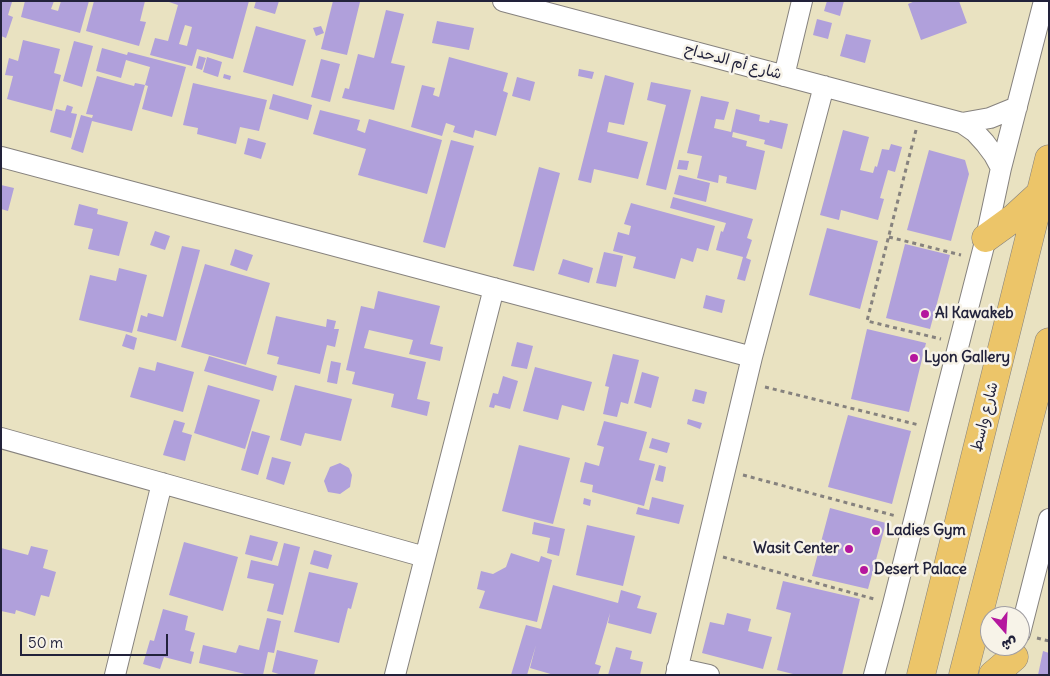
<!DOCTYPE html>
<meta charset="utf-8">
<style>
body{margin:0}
#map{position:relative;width:1050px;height:676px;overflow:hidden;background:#e9e2c1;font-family:Delius,"Playpen Sans Arabic",sans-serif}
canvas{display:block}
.frame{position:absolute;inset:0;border:2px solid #22223b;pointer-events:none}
.north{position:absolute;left:980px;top:606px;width:50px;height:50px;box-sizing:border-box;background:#f7f3e8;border:1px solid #a29fa3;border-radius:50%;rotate:161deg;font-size:14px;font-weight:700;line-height:20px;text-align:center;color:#22223b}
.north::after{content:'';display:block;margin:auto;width:18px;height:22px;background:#b5179e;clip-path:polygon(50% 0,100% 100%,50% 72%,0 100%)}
.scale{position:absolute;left:20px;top:634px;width:148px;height:22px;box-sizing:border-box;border:2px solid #22223b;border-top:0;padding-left:6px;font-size:15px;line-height:18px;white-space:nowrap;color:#22223b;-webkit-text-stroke:4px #f7f3e8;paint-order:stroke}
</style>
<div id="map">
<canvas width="1050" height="676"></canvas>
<div class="frame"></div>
<div class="north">ش</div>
<div class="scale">50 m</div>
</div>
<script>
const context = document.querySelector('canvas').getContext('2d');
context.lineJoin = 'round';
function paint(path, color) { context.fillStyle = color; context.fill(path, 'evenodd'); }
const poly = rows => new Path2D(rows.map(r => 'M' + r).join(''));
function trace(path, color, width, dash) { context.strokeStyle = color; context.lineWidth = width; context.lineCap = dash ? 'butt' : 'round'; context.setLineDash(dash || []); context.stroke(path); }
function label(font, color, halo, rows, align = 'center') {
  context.font = font + ' Delius,"Playpen Sans Arabic",sans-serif'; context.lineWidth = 5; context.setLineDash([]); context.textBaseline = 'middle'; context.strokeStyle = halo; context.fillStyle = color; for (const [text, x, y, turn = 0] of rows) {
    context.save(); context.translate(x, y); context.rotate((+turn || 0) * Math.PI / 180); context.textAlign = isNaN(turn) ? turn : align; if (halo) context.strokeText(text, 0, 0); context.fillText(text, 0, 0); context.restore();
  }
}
const building = poly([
 [1,1,12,2,8,15,13,17,6,38,1,36],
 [25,1,54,1,51,9,58,11,61,1,89,1,80,33,21,17],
 [94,1,145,1,140,21,146,22,139,46,86,31],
 [166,1,249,1,233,59,197,49,192,66,150,55,155,38,168,41,178,5],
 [185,25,192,27,187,46,179,44],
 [256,1,279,1,275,14,254,8],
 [333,1,356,1,360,2,347,55,321,49],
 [827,1,844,1,840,16,824,11],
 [915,1,959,1,967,23,921,40,908,4],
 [386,10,404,14,391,63,405,66,394,110,342,98,345,88,349,89,358,54,374,58],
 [817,19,832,23,828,39,813,35],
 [437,21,474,28,469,50,432,43],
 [256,26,306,40,293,86,243,72],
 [321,26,324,33,316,36,313,28],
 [846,34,871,40,865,63,840,56],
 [23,40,60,49,54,73,61,75,52,111,7,99,13,76,5,75,9,58,18,61],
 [74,41,93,46,82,87,63,81],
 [102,48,127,55,128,52,186,67,172,117,142,109,148,86,145,85,150,67,126,60,121,78,96,71],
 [199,56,206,58,202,70,196,68],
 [207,57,222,62,218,77,203,72],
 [449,57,508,73,503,91,508,93,496,136,475,130,473,138,453,132,455,126,446,123,442,136,411,127,422,85,435,88,433,95,439,97],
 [321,59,340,64,330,102,311,97],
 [579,69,594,72,592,79,578,76],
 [224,74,231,76,230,80,223,78],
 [605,75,634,83,624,125,609,122,607,132,648,142,638,179,594,169,591,183,578,180],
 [97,76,134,86,135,83,145,85,132,131,92,121,83,153,71,149,81,115,92,118,93,115,86,114],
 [517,77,535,82,530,101,512,96],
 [651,82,691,90,666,190,646,185,666,105,647,100],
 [193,83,267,100,259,131,240,127,236,144,197,134,198,128,183,125],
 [273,94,312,105,308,120,269,109],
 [701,96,729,102,724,120,716,119,714,128,731,132,736,109,760,115,759,121,769,123,770,120,788,124,782,149,764,144,765,140,733,132,732,137,747,141,746,146,765,151,756,190,726,183,727,177,719,175,718,183,697,178,702,156,687,153],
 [67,105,73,107,71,113,77,114,71,138,50,132,56,109,65,111],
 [320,110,360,120,357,130,365,133,369,119,442,140,427,194,358,175,366,149,313,134],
 [843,130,869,137,860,170,873,173,875,166,877,167,882,149,889,150,891,144,902,147,895,172,888,170,880,198,884,199,878,220,841,210,839,220,820,215],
 [248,138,266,143,261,159,244,154],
 [451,140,474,146,445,248,423,242],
 [929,150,965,160,969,174,951,241,907,230],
 [679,160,689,161,687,170,677,169],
 [539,167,560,173,534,271,513,266],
 [679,175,710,183,706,202,674,194],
 [1,185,14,188,8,211,1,209],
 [673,197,753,219,747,238,752,240,746,258,751,260,745,281,737,279,743,257,716,250,721,231,723,232,726,223,670,208],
 [631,203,715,226,708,251,697,248,693,262,681,258,675,279,633,268,636,257,613,251,618,232,629,235,631,226,624,224],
 [79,204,98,209,97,214,128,222,119,256,88,249,93,229,74,225],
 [827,228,878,241,860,309,809,295],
 [155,231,170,236,165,250,150,245],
 [905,244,950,255,930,329,886,318],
 [182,246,200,250,176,341,137,331,141,315,147,317,148,313,163,317],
 [235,249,253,255,247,271,230,265],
 [604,252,623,256,616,287,596,283],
 [563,259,593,268,589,283,558,274],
 [205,264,270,283,246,365,181,347],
 [119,268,147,275,132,333,79,320,90,275,116,281],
 [378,291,440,306,430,344,443,347,440,361,409,354,413,340,369,330,364,348,426,362,417,399,430,402,427,416,391,407,394,394,352,384,355,372,346,370,361,306,374,309],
 [706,295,725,300,722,313,703,308],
 [276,316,326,327,327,319,336,321,334,329,339,329,335,347,327,345,320,374,277,364,279,357,267,354],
 [867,329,926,343,909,412,851,399],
 [126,334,137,338,134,350,122,346],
 [517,342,533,346,527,369,511,366],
 [613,354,639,360,628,404,621,402,617,417,603,414,609,387,605,386],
 [209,356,277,376,273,391,204,371],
 [331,361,341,363,337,384,327,382],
 [157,362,194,372,183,412,130,397,139,367,155,371],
 [535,367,592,382,584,411,562,405,558,420,523,411],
 [642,372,659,377,651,408,634,403],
 [503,376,518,381,510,409,495,405,494,408,489,407,493,393,498,394],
 [208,385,260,400,245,449,194,433],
 [295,385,352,399,341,441,305,433,301,446,280,440],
 [695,389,707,392,704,404,692,401],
 [848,415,911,431,892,504,828,487],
 [688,419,702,423,700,429,687,424],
 [174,420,185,423,182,432,192,435,185,461,163,455],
 [604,421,647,432,639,460,655,464,644,506,592,492,593,485,580,482,585,462,599,466,604,447,597,445],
 [252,431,270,436,258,475,241,470],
 [652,438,670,443,667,453,649,448],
 [519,445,570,458,553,524,502,511],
 [272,457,291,462,284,485,266,479],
 [340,463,349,468,352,475,350,487,340,494,328,492,324,481,330,467],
 [659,465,666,467,663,482,655,480],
 [652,497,684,505,679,524,636,514,638,507,649,510],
 [584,498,591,500,590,506,583,504],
 [830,508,886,523,868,589,812,576],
 [534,522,565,529,559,556,547,553,550,538,532,534],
 [587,525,635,536,623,586,576,575],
 [250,535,278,542,272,561,245,554],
 [184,542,238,557,223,611,169,595],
 [284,543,300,547,283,615,267,611,274,584,247,578,251,560,278,566],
 [31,546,48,550,43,568,56,572,49,597,41,595,35,616,16,610,15,614,1,611,1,548,28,555],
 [314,550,332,555,328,569,310,564],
 [511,553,539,562,541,556,552,560,537,622,479,608,485,591,477,589,481,571,493,574,506,567],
 [309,572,358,583,351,609,348,608,339,643,294,632],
 [783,581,860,599,842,675,797,675,777,670,791,613,776,609],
 [553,585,618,603,621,590,641,596,637,608,657,613,651,634,608,623,610,613,595,664,601,666,598,675,554,675,530,668,536,645,527,675,511,675,526,625,541,629],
 [163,609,188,616,185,630,195,633,190,651,194,652,191,664,164,657,160,669,143,664,150,640,154,641],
 [727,613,751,619,748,631,772,637,763,669,702,653,710,622,724,625],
 [267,618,281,621,274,653,268,652,263,675,249,675,199,663,203,645,236,653,239,645,259,650],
 [616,647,632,651,630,659,643,662,640,675,608,675],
 [277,650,318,660,314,675,282,675,272,672],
 [1043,651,1049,653,1049,675,1038,675]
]);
const path = poly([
 [916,130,867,321,941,339],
 [889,237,961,255],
 [765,387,919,425],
 [743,475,896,516],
 [723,557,874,599],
 [1037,638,1049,641]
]);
const street = poly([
 [503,1,962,123,975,132,985,143,994,155,1001,168],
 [784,76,802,1],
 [962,123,990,118,1017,107],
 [1,157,752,357],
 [1,438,425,557],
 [1020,633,1049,519],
 [677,668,709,675],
 [115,675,162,483],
 [395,675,494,288],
 [676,675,752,357,824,86],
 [874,675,893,604,937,429,986,238,1001,168,1044,1]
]);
const primary = poly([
 [986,238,1015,217,1040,194],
 [921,675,1049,159],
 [963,675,1049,342],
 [993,675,1014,657]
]);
const markers = [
 [925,314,5,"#b5179e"],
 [914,358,5,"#b5179e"],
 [876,531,5,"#b5179e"],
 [849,549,5,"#b5179e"],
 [864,570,5,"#b5179e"]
];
const streetNames = [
 ["شارع أم الدحداح",733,62,15],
 ["شارع واسط",985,417,-76]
];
const poiNames = [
 ["Al Kawakeb",935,314],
 ["Lyon Gallery",924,358],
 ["Ladies Gym",886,531],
 ["Wasit Center",839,549,"right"],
 ["Desert Palace",874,570]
];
paint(building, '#b0a0db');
trace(street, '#86827e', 22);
trace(primary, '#86827e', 29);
trace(path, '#86827e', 3, [4, 4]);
trace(street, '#fff', 20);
trace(primary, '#ecc569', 28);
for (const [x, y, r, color] of markers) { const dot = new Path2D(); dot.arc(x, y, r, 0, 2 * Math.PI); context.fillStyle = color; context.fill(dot); trace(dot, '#f7f3e8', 2); }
label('15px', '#22223b', '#f7f3e8', streetNames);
label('bold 15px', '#22223b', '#f7f3e8', poiNames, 'left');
</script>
